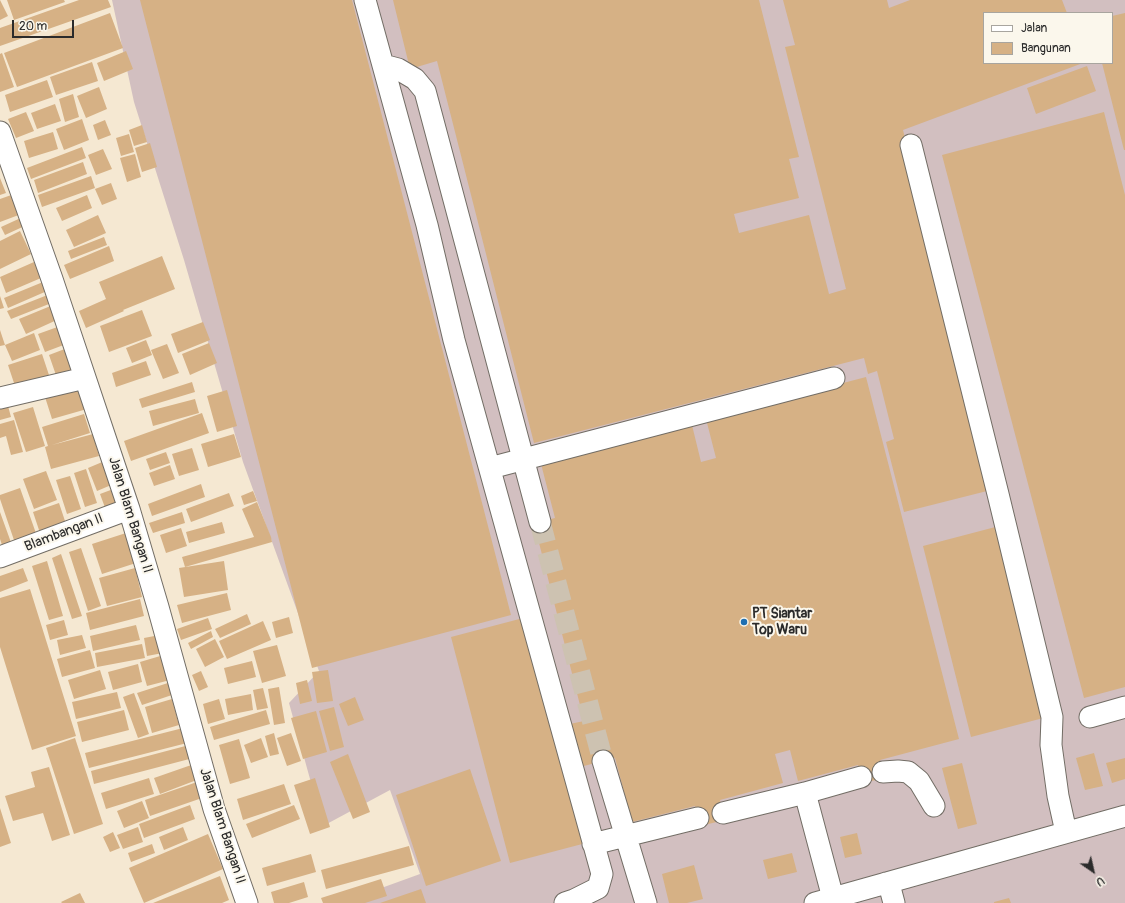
<!DOCTYPE html>
<style>
body{margin:0}
#map{position:relative;width:1125px;height:903px;overflow:hidden;background:#f5e8d2;font-family:Pangolin,sans-serif}
canvas{display:block}
.legend{position:absolute;left:983px;top:12px;width:130px;height:52px;box-sizing:border-box;background:#fbf7ec;border:1px solid #a8a59f;margin:0;padding:5px 7px;list-style:none;font-size:12px;color:#2b2b2b}
.legend li{display:flex;align-items:center;gap:8px;height:20px}
.legend b{width:20px;border:1px solid #a8a59f}
.north{position:absolute;left:1073px;top:851px;width:40px;height:40px;-webkit-text-stroke:3px #fbf7ec;paint-order:stroke;rotate:146deg;font-size:11px;font-weight:700;line-height:16px;text-align:center;color:#2b2b2b}
.north::after{content:'';display:block;margin:auto;width:14px;height:18px;background:#2b2b2b;clip-path:polygon(50% 0,100% 100%,50% 72%,0 100%)}
.scale{position:absolute;left:12px;top:20px;width:62px;height:18px;box-sizing:border-box;border:2px solid #2b2b2b;border-top:0;padding-left:5px;font-size:12px;line-height:14px;white-space:nowrap;color:#2b2b2b;-webkit-text-stroke:3px #fbf7ec;paint-order:stroke}
</style>
<div id="map">
<canvas width="1125" height="903"></canvas>
<ul class="legend">
<li><b style="height:5px;background:#fff"></b>Jalan</li>
<li><b style="height:11px;background:#d6b185"></b>Bangunan</li>
</ul>
<div class="north">U</div>
<div class="scale">20 m</div>
</div>
<script>
const context = document.querySelector('canvas').getContext('2d');
context.lineJoin = 'round';
function paint(path, color) { context.fillStyle = color; context.fill(path, 'evenodd'); }
const poly = rows => new Path2D(rows.map(r => 'M' + r).join(''));
function trace(path, color, width, dash) { context.strokeStyle = color; context.lineWidth = width; context.lineCap = dash ? 'butt' : 'round'; context.setLineDash(dash || []); context.stroke(path); }
function label(font, color, halo, rows, align = 'center') {
  context.font = font + ' Pangolin,sans-serif'; context.lineWidth = 4; context.setLineDash([]); context.textBaseline = 'middle'; context.strokeStyle = halo; context.fillStyle = color; for (const [text, x, y, turn = 0] of rows) {
    context.save(); context.translate(x, y); context.rotate((+turn || 0) * Math.PI / 180); context.textAlign = isNaN(turn) ? turn : align; if (halo) context.strokeText(text, 0, 0); context.fillText(text, 0, 0); context.restore();
  }
}
const industrial = poly([
 [112,0,1125,0,1125,903,340,903,420,874,390,790,323,826,289,703,319,671,243,462,184,260,134,102],
 [984,13,1112,13,1112,63,984,63]
]);
const building = poly([
 [0,0,8,16,0,20],
 [7,0,64,0,65,2,14,20],
 [79,0,108,0,111,7,0,46,0,28],
 [140,0,352,0,511,615,312,668],
 [393,0,759,0,799,157,789,159,799,198,734,214,739,233,809,215,829,294,846,289,785,47,795,45,783,0,887,0,889,8,910,0,1062,0,1067,13,984,13,984,63,1083,63,903,130,995,489,904,512,886,442,894,439,877,371,868,374,864,358,534,443,437,61,410,69],
 [110,13,123,48,17,87,4,53],
 [1125,13,1125,150,1124,150,1102,63,1112,63,1112,16],
 [126,51,133,69,104,81,97,63],
 [2,53,14,87,0,92,0,54],
 [92,62,98,81,56,95,50,77],
 [1087,66,1096,91,1036,114,1027,88],
 [47,80,53,97,10,112,5,95],
 [99,87,107,109,86,118,77,96],
 [73,94,79,117,65,122,59,99],
 [55,104,61,121,37,129,31,113],
 [26,112,34,131,16,138,8,119],
 [1104,112,1125,195,1125,687,1084,698,942,155],
 [82,119,89,140,64,150,56,129],
 [105,120,111,135,98,140,93,125],
 [142,125,147,142,134,146,129,130],
 [53,132,58,149,29,158,24,141],
 [129,134,134,152,121,156,116,138],
 [150,143,157,167,142,172,135,148],
 [82,147,86,158,31,179,27,168],
 [103,149,112,169,96,175,88,155],
 [135,154,141,177,127,182,120,158],
 [83,162,87,174,38,193,34,180],
 [91,176,95,188,42,207,38,195],
 [0,178,6,193,0,195],
 [111,183,117,199,102,205,95,189],
 [17,193,24,213,0,222,0,199],
 [87,195,92,208,62,221,56,208],
 [98,215,106,233,74,247,66,230],
 [25,216,29,224,5,235,1,227],
 [20,231,31,254,0,269,0,241],
 [104,237,107,245,71,259,68,251],
 [109,246,114,261,70,279,64,265],
 [162,256,175,289,123,310,124,311,86,328,79,311,106,299,99,282],
 [34,262,41,278,6,293,0,277],
 [43,282,47,291,8,308,4,298],
 [50,294,54,302,11,319,7,311],
 [0,296,4,308,0,309],
 [53,305,59,319,26,334,19,319],
 [142,310,152,336,109,352,100,326],
 [203,322,210,340,178,353,171,334],
 [63,325,69,343,45,352,38,334],
 [0,330,5,345,0,346],
 [34,333,40,350,12,361,5,345],
 [146,340,152,355,132,363,126,348],
 [209,343,217,363,190,375,182,354],
 [167,344,179,373,163,379,151,350],
 [70,347,78,371,57,378,49,355],
 [42,354,50,378,16,389,8,365],
 [146,361,151,375,116,387,112,373],
 [866,377,959,739,880,760,885,778,862,783,858,765,798,781,790,750,775,754,783,783,720,800,725,820,700,826,695,806,632,822,615,758,576,768,565,725,584,721,534,523,555,518,540,460,691,421,701,462,716,458,706,419],
 [192,382,195,392,142,408,139,399],
 [80,386,87,409,52,419,45,397],
 [227,390,237,426,217,432,207,396],
 [195,399,199,413,153,426,149,411],
 [8,406,11,417,0,420,0,408],
 [33,407,45,446,26,452,13,413],
 [202,413,209,433,131,461,124,441],
 [84,414,90,433,52,445,93,434,99,456,51,469,45,447,48,446,42,427],
 [14,420,23,452,11,455,6,436,0,438,0,424],
 [234,434,241,457,208,467,201,444],
 [192,448,199,470,179,476,172,454],
 [166,452,170,463,150,470,146,459],
 [107,460,116,483,97,491,88,468],
 [170,465,175,479,154,486,149,473],
 [86,469,97,503,85,507,74,473],
 [46,471,57,500,34,509,23,479],
 [70,476,81,509,67,514,56,480],
 [201,484,205,497,152,516,148,504],
 [20,488,38,539,16,546,0,499,0,495],
 [116,488,123,507,107,513,100,494],
 [253,491,257,501,244,505,241,496],
 [229,493,234,506,191,522,186,509],
 [257,502,271,537,272,542,185,567,182,557,254,537,242,509],
 [59,503,68,530,42,539,33,512],
 [0,512,13,548,4,551,0,539],
 [182,512,185,523,153,533,149,523],
 [222,522,225,533,189,543,186,532],
 [1003,525,1051,716,971,737,923,546],
 [181,528,187,546,166,553,160,535],
 [126,533,136,563,102,574,92,544],
 [81,548,101,606,88,611,69,552],
 [61,554,82,616,72,619,52,558],
 [47,561,63,616,49,620,32,566],
 [224,561,228,590,184,597,179,568],
 [23,568,28,581,0,592,0,576],
 [135,568,142,597,107,606,99,578],
 [30,589,76,736,32,750,0,647,0,598],
 [227,593,231,610,182,623,177,605],
 [140,599,144,616,90,630,86,613],
 [247,614,251,624,220,638,215,629],
 [289,617,293,633,276,638,272,622],
 [527,617,586,843,510,863,451,637],
 [208,618,212,629,181,640,177,629],
 [64,620,68,635,50,640,46,625],
 [263,621,271,640,227,659,219,641],
 [136,625,140,640,93,651,90,636],
 [211,631,213,637,191,649,188,643],
 [165,634,168,652,147,656,144,638],
 [82,635,86,648,60,655,57,640],
 [215,639,224,657,205,667,196,649],
 [142,644,145,658,97,667,95,653],
 [277,645,286,676,262,683,253,651],
 [90,650,95,668,62,677,57,659],
 [167,654,174,679,147,686,140,662],
 [252,661,256,677,228,684,224,668],
 [138,664,142,682,113,690,108,672],
 [100,670,106,689,74,699,68,680],
 [328,670,333,701,317,703,312,672],
 [201,671,208,687,199,691,192,675],
 [307,680,312,701,300,704,296,683],
 [171,682,175,694,142,705,137,693],
 [279,687,285,723,274,725,268,689],
 [263,688,268,708,257,710,253,690],
 [117,692,121,708,76,719,72,702],
 [134,693,149,734,138,738,123,697],
 [251,694,253,710,228,715,225,699],
 [355,697,364,720,348,726,339,704],
 [172,699,179,725,152,733,145,707],
 [219,699,225,719,208,724,203,704],
 [334,707,344,747,330,751,319,711],
 [124,710,129,730,82,742,77,722],
 [266,710,270,724,214,740,210,727],
 [316,711,327,752,303,759,291,718],
 [187,727,191,742,89,768,85,753],
 [274,733,279,754,270,756,265,736],
 [291,733,301,761,287,766,277,738],
 [75,738,103,824,74,834,46,748],
 [261,738,268,757,251,763,244,745],
 [239,739,250,778,230,784,219,745],
 [193,744,197,757,94,784,91,771],
 [1094,753,1103,786,1085,790,1076,758],
 [348,754,370,812,353,819,330,762],
 [1125,758,1125,779,1112,783,1106,763],
 [197,763,202,778,160,794,154,778],
 [962,763,977,824,958,829,942,768],
 [49,767,70,835,52,841,43,813,13,821,5,796,35,787,31,772],
 [470,769,501,861,426,886,396,795],
 [149,778,154,794,106,809,101,793],
 [315,778,330,827,310,834,294,785],
 [197,782,202,798,150,816,145,800],
 [284,784,291,804,243,820,237,799],
 [142,801,149,818,124,828,117,811],
 [190,805,195,819,144,838,139,824],
 [294,805,300,819,252,838,246,824],
 [0,808,11,843,0,847],
 [138,827,143,842,123,849,117,835],
 [183,827,188,840,164,850,159,837],
 [113,832,120,848,110,852,103,837],
 [857,833,862,854,845,858,840,837],
 [208,834,223,869,144,903,129,868],
 [152,844,155,853,131,862,128,853],
 [409,846,414,865,326,889,321,870],
 [792,853,797,872,768,879,763,860],
 [311,854,316,872,267,886,262,868],
 [694,865,703,899,687,903,669,903,662,874],
 [220,876,229,900,222,903,153,903],
 [381,879,387,896,365,903,323,903,321,898],
 [304,882,308,897,289,903,274,903,271,892],
 [421,889,426,903,380,903],
 [80,893,85,903,62,903,61,902],
 [1009,898,1011,903,994,903,994,902]
]);
const minorTunnel = poly([
 [540,522,603,761]
]);
const minor = poly([
 [365,0,427,225,454,340,602,874,598,888,574,900,565,903],
 [383,65,398,69,415,79,425,91,540,522],
 [0,132,52,279,129,509,158,607,214,809,247,903],
 [911,145,998,494,1052,717,1051,745,1058,796,1066,832],
 [0,398,85,378],
 [490,468,834,378],
 [0,557,129,509],
 [1090,717,1125,707],
 [603,761,646,903],
 [883,772,898,771,908,772,919,781,934,806],
 [805,793,833,898],
 [723,813,805,793,861,777],
 [593,844,698,818],
 [886,883,889,884,894,903],
 [815,903,1125,816]
]);
const markers = [
 [744,622,4,"#1f6fb2"]
];
const streetNames = [
 ["Jalan Blam Bangan II",130,515,73],
 ["Blambangan II",64,533,-21],
 ["Jalan Blam Bangan II",222,826,72]
];
const poiNames = [
 ["PT Siantar",752,614],
 ["Top Waru",752,630]
];
paint(industrial, '#d2bfc0');
paint(building, '#d6b185');
trace(minorTunnel, '#cdc2b1', 21, [21, 10]);
trace(minor, '#726d65', 23);
trace(minor, '#fff', 21);
for (const [x, y, r, color] of markers) { const dot = new Path2D(); dot.arc(x, y, r, 0, 2 * Math.PI); context.fillStyle = color; context.fill(dot); trace(dot, '#fbf7ec', 1.5); }
label('14px', '#2b2b2b', '#fbf7ec', streetNames);
label('bold 14px', '#2b2b2b', '#fbf7ec', poiNames, 'left');
</script>
